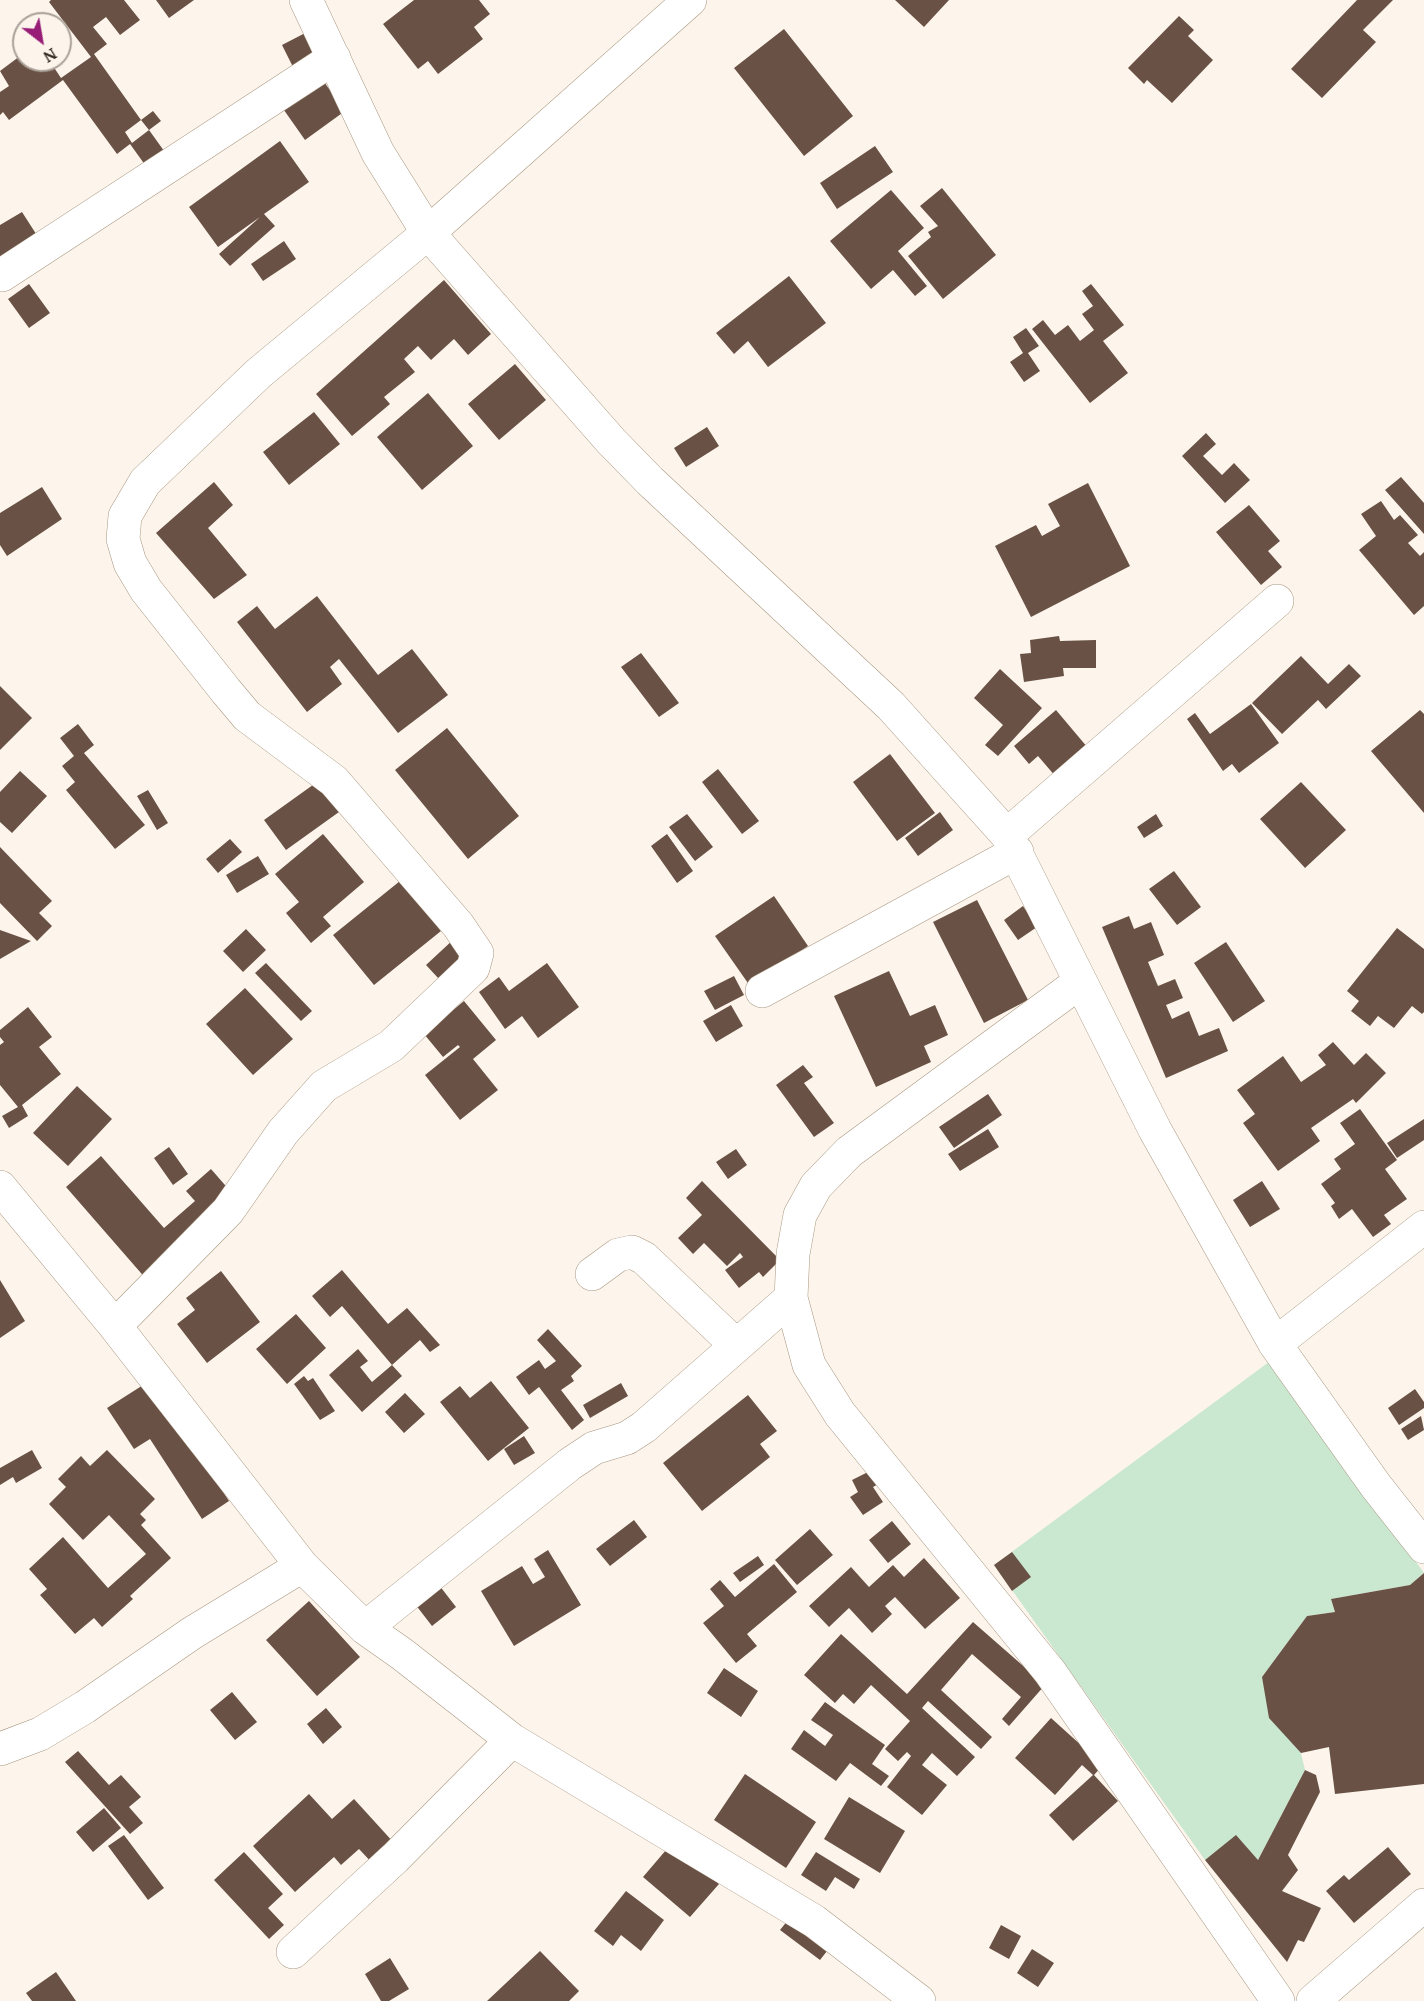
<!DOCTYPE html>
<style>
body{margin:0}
#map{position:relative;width:1424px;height:2001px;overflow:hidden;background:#fdf5ec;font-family:"PT Serif",serif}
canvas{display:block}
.north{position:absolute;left:12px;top:12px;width:60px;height:60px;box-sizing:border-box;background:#fdf5ec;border:2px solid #aaa299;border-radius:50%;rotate:149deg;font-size:16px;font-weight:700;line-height:24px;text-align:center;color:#2d261d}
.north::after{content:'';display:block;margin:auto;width:21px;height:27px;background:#971d77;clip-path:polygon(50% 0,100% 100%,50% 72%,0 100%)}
</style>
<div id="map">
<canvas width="1424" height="2001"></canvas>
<div class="north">N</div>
</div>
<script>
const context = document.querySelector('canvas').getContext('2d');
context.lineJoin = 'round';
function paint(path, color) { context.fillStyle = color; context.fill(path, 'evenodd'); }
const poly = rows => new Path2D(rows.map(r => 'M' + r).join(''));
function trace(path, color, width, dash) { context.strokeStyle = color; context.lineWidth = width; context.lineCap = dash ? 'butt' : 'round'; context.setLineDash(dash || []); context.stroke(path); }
const green = poly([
 [1273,1359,1424,1573,1410,1585,1331,1599,1335,1612,1307,1616,1262,1677,1301,1753,1305,1770,1258,1860,1236,1836,1205,1860,994,1565]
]);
const building = poly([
 [51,0,124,0,140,20,120,35,106,17,93,27,107,44,94,54,141,120,153,111,161,121,149,130,141,120,125,132,132,143,149,130,167,155,148,169,130,144,117,154,63,80,9,120,3,112,0,115,0,92,9,86,0,71,24,53,24,60,49,60,61,78,91,57,49,2],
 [156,0,194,0,169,18],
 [414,0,479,0,490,14,474,27,483,39,438,74,428,61,418,69,383,24],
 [895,0,949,0,924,27],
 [1357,0,1393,0,1363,30,1376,42,1322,98,1291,69],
 [1179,16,1194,30,1188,36,1213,60,1172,103,1147,80,1144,84,1128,68],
 [784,29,853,116,804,156,734,68],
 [309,31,320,54,293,67,282,45],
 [319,75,345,111,305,140,279,103],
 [280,141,309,182,264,214,275,226,230,266,219,254,260,217,218,247,189,207],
 [875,146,893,172,837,209,820,183],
 [942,188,996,255,943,299,908,256,931,237,928,232,938,226,920,206],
 [891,190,924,228,898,251,927,286,915,296,893,270,871,289,830,241],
 [22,212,40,240,0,265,0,225],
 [284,241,296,259,263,281,251,264],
 [789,276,826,323,768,367,748,341,734,354,716,333],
 [444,280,491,334,468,355,454,339,431,360,418,346,404,359,415,372,384,397,390,404,352,436,316,394],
 [29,284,50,313,29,328,8,299],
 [1091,284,1124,325,1103,341,1128,373,1090,403,1032,329,1043,320,1055,335,1068,325,1080,341,1094,330,1082,314,1093,306,1082,291],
 [1026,328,1039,346,1028,353,1040,371,1024,382,1010,362,1023,353,1013,337],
 [515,364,546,400,499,440,468,404],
 [428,393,473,446,422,490,377,437],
 [314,412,340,444,289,485,263,452],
 [707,427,719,446,686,467,674,448],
 [1206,433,1216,444,1203,456,1222,475,1234,463,1250,480,1225,503,1182,456],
 [1401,477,1424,503,1424,534,1385,490],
 [214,482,233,505,208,528,247,575,214,599,156,533],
 [1088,483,1130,566,1031,617,995,546,1036,525,1042,536,1060,526,1048,504],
 [42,487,62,519,7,556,0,545,0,513],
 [1381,501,1394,520,1400,515,1418,535,1408,543,1420,556,1424,552,1424,606,1414,615,1359,550,1376,536,1361,514],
 [1249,505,1280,541,1268,551,1282,567,1261,585,1216,532],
 [317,596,378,675,412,649,448,695,398,733,339,659,330,667,342,684,307,712,237,622,257,606,275,629],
 [1059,636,1060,641,1096,640,1096,668,1063,668,1064,676,1024,682,1020,654,1031,653,1030,640],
 [641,653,679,703,659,717,621,667],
 [1301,656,1328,684,1349,664,1361,676,1326,709,1318,700,1282,734,1252,703],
 [1000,669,1042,708,998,756,985,745,1003,725,974,698],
 [0,686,32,718,0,750],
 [1251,704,1279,743,1239,773,1232,764,1223,771,1187,719,1195,713,1210,734],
 [1056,710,1088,748,1056,777,1038,756,1029,764,1014,746],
 [1420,710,1424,714,1424,813,1371,751],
 [78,724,94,745,84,753,145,825,115,849,66,790,75,782,62,766,74,756,60,738],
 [447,728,519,816,468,859,395,770],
 [890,754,935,813,897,841,853,782],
 [718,769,759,821,742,834,702,782],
 [20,771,47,796,12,833,0,822,0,792],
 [324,777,346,807,286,850,264,820],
 [1301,782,1346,830,1305,868,1260,819],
 [148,790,168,823,157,830,137,796],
 [940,812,953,830,918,856,905,838],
 [687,814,713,847,695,861,669,827],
 [1156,814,1163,826,1144,838,1137,827],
 [323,834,364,882,323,917,331,926,311,943,286,913,299,902,275,874],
 [667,834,693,871,677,883,651,846],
 [230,839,242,852,218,873,206,859],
 [0,847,52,901,39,913,52,926,37,941,0,903],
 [258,856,269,874,237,893,226,875],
 [1174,871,1201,907,1177,925,1149,889],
 [400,881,441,931,374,985,333,935],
 [774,896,808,946,750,986,715,936],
 [977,900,1028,1000,984,1023,933,922],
 [1023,906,1037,927,1018,940,1004,920],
 [1129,916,1134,929,1151,922,1164,955,1148,962,1158,986,1175,979,1183,998,1166,1005,1172,1019,1189,1011,1199,1036,1219,1028,1228,1051,1166,1078,1102,927],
 [1397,928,1424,949,1424,1012,1422,1014,1412,1006,1394,1028,1378,1016,1370,1026,1351,1011,1359,1001,1347,991],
 [246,929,266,950,243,972,223,951],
 [0,930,31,941,0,959],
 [455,938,468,952,439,979,426,965],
 [1226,942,1265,1001,1233,1022,1194,963],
 [266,963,312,1011,301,1021,255,973],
 [547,963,579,1007,538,1038,522,1016,505,1029,479,992,499,977,509,991],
 [889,971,910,1016,935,1005,948,1035,924,1046,931,1062,876,1087,834,996],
 [734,976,744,995,715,1010,704,991],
 [245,988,293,1039,253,1075,206,1024],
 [464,1001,496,1040,473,1059,498,1090,460,1120,425,1075,460,1047,458,1045,443,1057,424,1034],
 [731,1005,743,1026,716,1042,703,1021],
 [28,1007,52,1037,39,1047,61,1074,22,1105,28,1116,9,1128,2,1116,18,1107,0,1085,0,1045,4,1042,0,1037,0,1030],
 [1333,1042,1354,1065,1366,1053,1386,1073,1356,1103,1353,1099,1311,1128,1320,1141,1278,1171,1243,1123,1255,1114,1237,1090,1283,1056,1301,1082,1326,1065,1318,1055],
 [803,1065,813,1077,804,1083,834,1123,814,1137,776,1085],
 [77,1086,112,1119,68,1166,33,1133],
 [988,1094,1002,1115,954,1148,939,1127],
 [1360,1109,1397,1160,1385,1169,1407,1199,1384,1215,1391,1224,1373,1237,1352,1209,1339,1219,1331,1206,1335,1203,1321,1184,1341,1169,1334,1159,1355,1144,1340,1123],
 [1424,1119,1424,1140,1397,1158,1387,1143],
 [988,1129,999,1147,960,1171,948,1154],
 [169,1147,188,1174,173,1185,154,1158],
 [736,1149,747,1165,728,1179,716,1162],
 [101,1156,164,1228,195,1201,186,1191,211,1169,238,1200,147,1280,66,1187],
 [702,1181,780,1260,763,1277,759,1272,739,1288,725,1270,743,1257,740,1253,727,1266,704,1243,693,1254,678,1238,702,1215,686,1198],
 [1262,1181,1280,1209,1250,1227,1233,1200],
 [342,1270,388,1324,407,1308,440,1345,430,1352,420,1340,392,1365,342,1306,330,1317,312,1296],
 [221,1271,260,1322,207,1363,177,1324,195,1310,186,1298],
 [0,1280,25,1321,0,1338],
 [296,1314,326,1348,287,1384,256,1349],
 [548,1329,582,1366,571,1376,574,1381,561,1390,584,1420,572,1430,539,1387,529,1395,516,1377,539,1360,545,1369,556,1361,537,1340],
 [358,1349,368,1361,360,1367,372,1382,392,1365,402,1376,362,1412,329,1375],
 [304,1376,308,1381,313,1378,335,1411,320,1420,294,1384],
 [151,1380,229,1501,202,1519,150,1439,134,1449,107,1408],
 [491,1381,529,1428,488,1461,440,1402,460,1386,470,1398],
 [621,1383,628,1396,590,1418,583,1405],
 [1415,1389,1424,1402,1424,1408,1399,1425,1388,1408],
 [405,1393,425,1414,404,1433,385,1412],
 [748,1395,777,1431,760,1444,770,1457,702,1511,663,1463],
 [1421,1416,1424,1430,1408,1440,1401,1429],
 [524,1436,535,1453,514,1465,504,1449],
 [32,1450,42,1468,16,1483,13,1477,0,1485,0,1468],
 [107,1450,155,1499,140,1514,146,1520,141,1525,171,1558,130,1596,133,1599,102,1627,94,1618,75,1634,40,1595,47,1589,29,1569,63,1537,108,1588,146,1554,109,1515,83,1540,49,1504,66,1487,58,1479,81,1456,90,1466],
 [876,1468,882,1482,873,1487,883,1502,863,1515,850,1497,858,1492,852,1480],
 [634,1520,647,1537,610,1566,596,1549],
 [892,1521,911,1544,888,1563,869,1540],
 [810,1529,833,1555,797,1585,775,1560],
 [548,1550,581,1605,514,1646,481,1591,522,1566,533,1584,545,1577,534,1559],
 [1012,1552,1031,1577,1012,1591,994,1565],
 [758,1556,764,1565,740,1582,733,1573],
 [924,1558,960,1598,925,1629,895,1597,885,1606,892,1614,872,1633,849,1608,829,1627,809,1606,851,1567,869,1587,893,1565,904,1577],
 [774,1564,797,1592,747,1634,757,1646,736,1663,703,1623,724,1606,710,1589,720,1580,735,1597],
 [1424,1573,1424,1784,1335,1794,1329,1747,1301,1753,1269,1718,1262,1677,1307,1616,1335,1612,1331,1599,1410,1585],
 [439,1585,456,1607,432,1626,415,1604],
 [309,1601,360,1657,317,1696,266,1640],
 [973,1622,1045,1685,1009,1726,1002,1719,1021,1697,972,1654,941,1690,992,1737,981,1749,928,1701,922,1708,975,1757,957,1776,932,1753,922,1765,947,1785,922,1815,887,1787,911,1756,907,1752,898,1761,885,1749,910,1721,871,1685,854,1704,843,1694,835,1703,804,1675,841,1634,907,1694],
 [724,1668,758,1691,741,1717,707,1693],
 [232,1692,257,1722,235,1740,210,1710],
 [825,1702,885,1745,872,1764,889,1776,881,1786,850,1763,836,1781,791,1749,804,1730,825,1746,833,1735,811,1720],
 [326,1708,342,1727,323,1744,307,1724],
 [1051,1718,1103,1765,1094,1775,1118,1801,1073,1841,1049,1815,1093,1775,1082,1765,1055,1795,1015,1758],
 [78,1751,109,1785,121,1775,141,1797,129,1807,143,1823,130,1834,65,1762],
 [1305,1770,1316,1775,1320,1792,1288,1855,1298,1870,1282,1891,1321,1908,1304,1942,1298,1940,1287,1962,1205,1860,1236,1835,1258,1860],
 [745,1774,816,1822,786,1868,714,1820],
 [309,1794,332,1819,354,1799,395,1844,374,1865,359,1849,341,1865,334,1857,295,1892,253,1846],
 [849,1797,905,1831,880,1873,824,1839],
 [104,1808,121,1828,93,1852,76,1832],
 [124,1835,164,1888,148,1900,108,1846],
 [672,1843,719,1884,690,1917,643,1877],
 [1388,1847,1411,1874,1354,1923,1326,1891,1344,1875,1349,1880],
 [244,1852,283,1894,268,1908,284,1925,269,1939,214,1880],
 [816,1852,860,1879,854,1889,835,1877,826,1891,801,1875],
 [626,1891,664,1920,641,1951,621,1935,613,1946,594,1931],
 [792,1915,831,1946,820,1960,780,1930],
 [1001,1925,1021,1936,1009,1959,989,1948],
 [1032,1949,1054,1963,1038,1987,1017,1973],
 [540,1951,579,1991,569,2001,487,2001],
 [390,1958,409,1989,389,2001,381,2001,365,1974],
 [56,1972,76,2001,32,2001,26,1993]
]);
const minor = poly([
 [306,0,378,153,428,233,611,441,650,481,891,706,1007,835,1155,1130,1275,1344,1376,1486,1424,1547],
 [2,275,334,58],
 [1007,835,1277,601],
 [1080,982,849,1152,816,1186,800,1215,793,1254,791,1298,809,1365,840,1414,1050,1672,1278,2001],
 [762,991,1017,852],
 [0,1187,115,1326,302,1566,365,1628,402,1654,512,1740,814,1921,919,2001],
 [592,1274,618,1255,632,1252,644,1258,736,1345],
 [115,1326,228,1211,283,1132,324,1086,391,1046,473,968,477,953,458,925,334,781,247,716,226,691,146,590,130,563,123,539,125,516,145,482,259,373,428,233,690,0],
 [1275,1344,1424,1227],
 [365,1628,570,1464,594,1448,627,1438,644,1427,791,1298],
 [0,1749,40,1734,85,1707,192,1633,302,1566],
 [293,1952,395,1858,512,1740],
 [1313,2001,1424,1905]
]);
paint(green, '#cae7d0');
paint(building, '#695245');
trace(minor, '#a89781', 34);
trace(minor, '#fff', 33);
</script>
